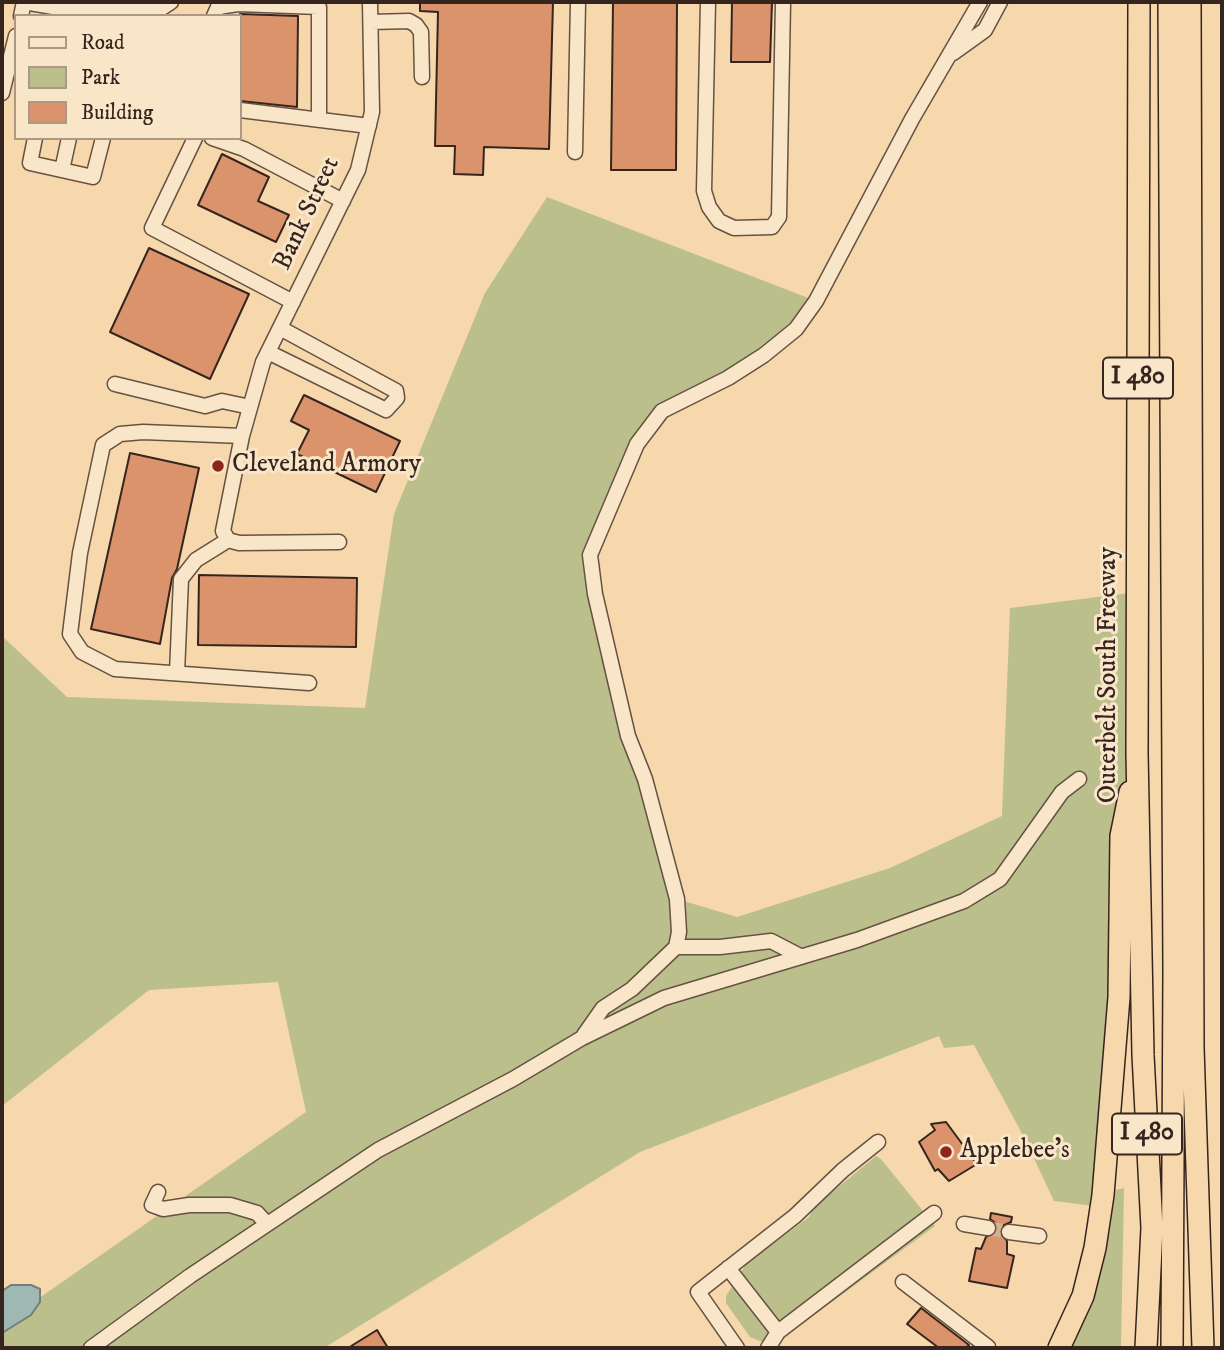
<!DOCTYPE html>
<style>
body{margin:0}
#map{position:relative;width:1224px;height:1350px;overflow:hidden;background:#f6d8ac;font-family:"IM FELL DW Pica",serif}
canvas{display:block}
.frame{position:absolute;inset:0;border:4px solid #36251f;pointer-events:none}
.legend{position:absolute;left:14px;top:14px;width:228px;height:126px;box-sizing:border-box;background:#f9e6c9;border:2px solid #ab9985;margin:0;padding:9px 12px;list-style:none;font-size:21px;color:#36251f}
.legend li{display:flex;align-items:center;gap:14px;height:35px}
.legend b{width:35px;border:2px solid #ab9985}
</style>
<div id="map">
<canvas width="1224" height="1350"></canvas>
<div class="frame"></div>
<ul class="legend">
<li><b style="height:9px;background:#f9e6c9"></b>Road</li>
<li><b style="height:19px;background:#babf8b"></b>Park</li>
<li><b style="height:19px;background:#db936c"></b>Building</li>
</ul>
</div>
<script>
const context = document.querySelector('canvas').getContext('2d');
context.lineJoin = 'round';
function paint(path, color) { context.fillStyle = color; context.fill(path, 'evenodd'); }
const poly = rows => new Path2D(rows.map(r => 'M' + r).join(''));
function trace(path, color, width, dash) { context.strokeStyle = color; context.lineWidth = width; context.lineCap = dash ? 'butt' : 'round'; context.setLineDash(dash || []); context.stroke(path); }
function label(font, color, halo, rows, align = 'center') {
  context.font = font + ' "IM FELL DW Pica",serif'; context.lineWidth = 6; context.setLineDash([]); context.textBaseline = 'middle'; context.strokeStyle = halo; context.fillStyle = color; for (const [text, x, y, turn = 0] of rows) {
    context.save(); context.translate(x, y); context.rotate((+turn || 0) * Math.PI / 180); context.textAlign = isNaN(turn) ? turn : align; if (halo) context.strokeText(text, 0, 0); context.fillText(text, 0, 0); context.restore();
  }
}
const green = poly([
 [547,197,816,301,796,329,662,411,637,444,590,555,595,594,677,899,737,917,890,868,1002,816,1010,608,1137,592,1137,753,1102,1207,1054,1201,1024,1137,974,1045,944,1048,939,1036,640,1152,324,1348,2,1348,2,1324,306,1112,278,982,149,990,2,1106,2,636,67,697,365,708,394,514,485,293],
 [876,1156,881,1159,935,1226,787,1335,779,1342,778,1348,750,1337,726,1303,726,1296,746,1264,809,1217,814,1207],
 [1124,1188,1121,1348,1072,1348,1092,1302,1106,1251,1116,1190]
]);
const water = poly([
 [11,1285,31,1285,40,1289,40,1302,31,1315,2,1333,2,1291,11,1285]
]);
const building = poly([
 [420,2,553,2,549,149,484,147,483,175,454,174,455,146,435,146,438,12,420,11,420,2],
 [613,2,677,2,676,170,611,170,613,2],
 [732,2,772,2,770,62,731,62,732,2],
 [240,14,298,16,297,107,240,101,240,14],
 [222,154,269,177,258,201,289,215,276,242,198,205,222,154],
 [149,248,249,294,210,379,110,332,149,248],
 [304,395,400,441,376,492,297,454,309,430,291,421,304,395],
 [130,453,199,468,177,569,172,578,160,644,91,629,130,453],
 [199,575,357,578,356,647,198,645,199,575],
 [946,1122,977,1164,949,1181,938,1169,935,1171,919,1142,935,1130,931,1124,946,1122],
 [991,1213,1012,1217,1011,1222,1002,1226,999,1231,1007,1241,1007,1254,1014,1256,1007,1288,969,1281,976,1248,981,1249,986,1237,997,1230,997,1224,990,1219,991,1213],
 [921,1308,969,1345,966,1348,939,1348,907,1324,921,1308],
 [377,1330,388,1348,348,1348,377,1330]
]);
const minorTunnel = poly([
 [988,1228,1009,1232]
]);
const minor = poly([
 [24,2,65,9,162,8,171,2],
 [708,2,704,191,709,207,719,221,734,228,772,227,779,217,783,2],
 [21,16,24,2],
 [214,16,218,7,238,4,319,7,319,120],
 [371,22,409,21,416,25,421,32,422,77],
 [953,53,985,30,1000,2],
 [2,93,16,36],
 [240,110,369,126],
 [35,138,30,163,93,177,103,138],
 [195,138,152,228,293,302],
 [212,138,244,149,343,201],
 [575,152,578,2],
 [62,170,69,138],
 [268,352,386,410,397,398,396,391,280,328],
 [115,384,205,406,222,401,250,407],
 [242,436,143,432,120,434,103,445,80,553,70,634,82,652,115,669,309,683],
 [339,542,239,543,228,540,223,531,242,436,263,362,358,170,372,112,370,2],
 [177,673,181,579,196,560,228,540],
 [676,947,679,932,677,899,645,779,628,736,595,594,590,555,637,444,662,411,728,378,764,355,796,329,816,301,912,119,980,2],
 [584,1035,603,1008,632,989,676,947,720,947,771,941,800,956],
 [158,1192,152,1205,163,1209,189,1205,230,1205,257,1213,267,1224],
 [964,1224,988,1228],
 [1009,1232,1039,1236],
 [728,1268,778,1332,768,1348],
 [903,1282,988,1347],
 [778,1332,934,1213],
 [91,1348,190,1276,378,1150,513,1079,582,1038,664,998,857,940,964,901,1000,879,1062,792,1079,779],
 [737,1348,698,1292,795,1216,843,1170,878,1142]
]);
const highway = poly([
 [1139,2,1137,753,1143,1055,1152,1228,1146,1348],
 [1169,2,1174,971,1172,1348],
 [1190,2,1193,1048,1203,1348],
 [1059,1348,1083,1296,1095,1248,1103,1195,1119,997,1121,836,1130,792]
]);
const markers = [
 [218,466,7,"#8f2418"],
 [946,1152,7,"#8f2418"]
];
const shields = [
 [1138,378,70],
 [1147,1134,70]
];
const shieldNames = [
 ["I 480",1138,378],
 ["I 480",1147,1134]
];
const streetNames = [
 ["Bank Street",308,214,-65],
 ["Outerbelt South Freeway",1110,675,-90]
];
const poiNames = [
 ["Cleveland Armory",232,466],
 ["Applebee's",960,1152]
];
paint(green, '#babf8b');
paint(water, '#a0b8b3');
trace(water, '#767d78', 2);
paint(building, '#db936c');
trace(building, '#36251f', 2);
trace(minorTunnel, '#d0b490', 14, [14, 7]);
trace(minor, '#665242', 17);
trace(highway, '#36251f', 24);
trace(minor, '#f9e6c9', 14);
trace(highway, '#f6d8ac', 21);
for (const [x, y, r, color] of markers) { const dot = new Path2D(); dot.arc(x, y, r, 0, 2 * Math.PI); context.fillStyle = color; context.fill(dot); trace(dot, '#f9e6c9', 2.5); }
for (const [x, y, w] of shields) { const box = new Path2D(); box.roundRect(x - w / 2, y - 20.5, w, 41, 5); context.fillStyle = '#f9e6c9'; context.fill(box); trace(box, '#36251f', 2); }
label('bold 24px', '#36251f', null, shieldNames);
label('26px', '#36251f', '#f9e6c9', streetNames);
label('26px', '#36251f', '#f9e6c9', poiNames, 'left');
</script>
